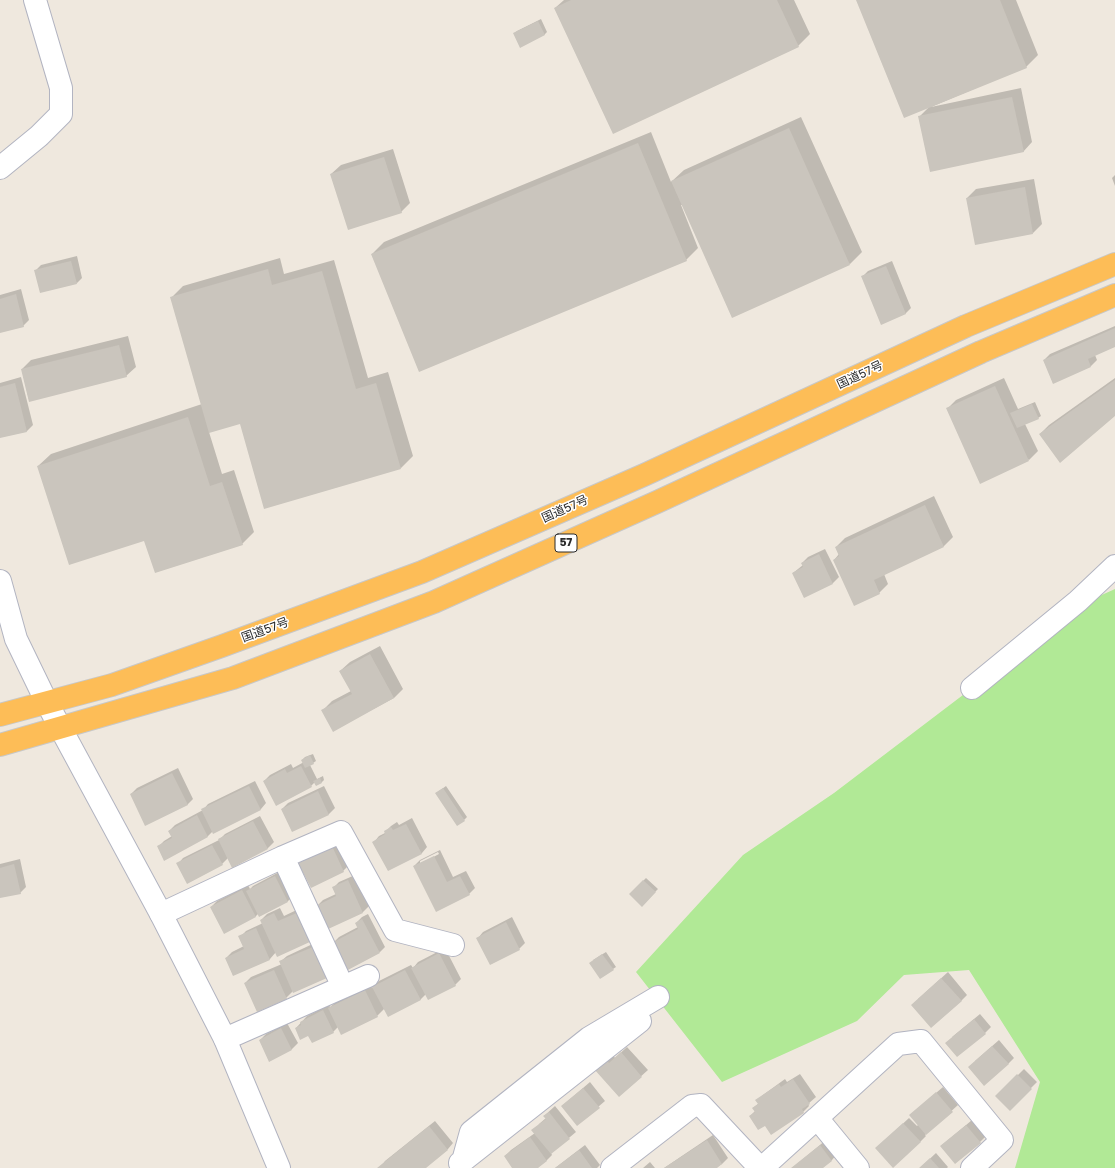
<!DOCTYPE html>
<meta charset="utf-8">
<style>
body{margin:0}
canvas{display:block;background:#efe8de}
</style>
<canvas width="1115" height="1168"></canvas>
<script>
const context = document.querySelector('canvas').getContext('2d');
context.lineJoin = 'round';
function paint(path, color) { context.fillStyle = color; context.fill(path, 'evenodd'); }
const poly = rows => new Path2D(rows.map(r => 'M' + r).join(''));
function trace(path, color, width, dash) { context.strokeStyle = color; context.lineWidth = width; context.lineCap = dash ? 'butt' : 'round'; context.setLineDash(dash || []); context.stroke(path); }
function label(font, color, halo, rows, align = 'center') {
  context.font = font + ' "Golos Text","Noto Sans JP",sans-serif'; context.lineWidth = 3; context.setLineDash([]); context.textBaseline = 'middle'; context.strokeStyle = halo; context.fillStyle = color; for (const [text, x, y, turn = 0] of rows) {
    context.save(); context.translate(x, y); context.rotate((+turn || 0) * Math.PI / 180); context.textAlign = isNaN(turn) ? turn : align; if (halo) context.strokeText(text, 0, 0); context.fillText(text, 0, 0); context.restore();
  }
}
const green = poly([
 [1115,589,1115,1168,1015,1168,1040,1082,969,970,904,975,857,1021,722,1082,636,972,743,855,834,793,1084,603]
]);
const shadow = poly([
 [564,0,794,0,810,34,798,46,555,8],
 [857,0,1016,0,1038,55,1026,67,931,107,1021,88,1032,142,1023,152,919,117,929,107],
 [541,19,547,32,544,35,514,34,517,31],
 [801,117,862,252,850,264,683,205,681,205,698,248,686,260,372,254,384,242,651,132,671,182,684,170],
 [393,149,410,203,401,212,331,174,341,165],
 [1115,175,1115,186,1112,178],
 [1034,179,1042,224,1033,233,967,198,976,189],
 [77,256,82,278,77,283,35,271,41,265],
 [280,258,284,274,334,260,368,378,388,372,413,456,401,468,241,423,209,432,222,474,234,470,254,532,242,544,145,539,38,466,51,454,202,404,171,298,183,286],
 [892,261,911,308,905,314,862,277,868,271],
 [21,289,29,320,23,326,0,332,0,295],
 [1115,326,1115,346,1095,355,1097,360,1091,366,1053,383,1044,360,1050,354],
 [128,336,136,367,126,376,29,400,22,369,31,360],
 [21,377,33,425,27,431,0,437,0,383],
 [1004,378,1018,409,1035,402,1041,416,1038,418,1025,424,1038,451,1029,460,947,409,956,400],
 [1115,378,1115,414,1040,434,1049,425],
 [934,496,953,537,944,546,884,574,888,584,879,593,834,560,839,554,836,547,845,538],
 [825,549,839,577,833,583,804,597,793,573,803,565,802,563,808,557],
 [380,646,403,689,394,698,334,730,323,710,332,701,351,691,340,671,350,662],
 [313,754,316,761,310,765,317,779,323,776,324,780,322,782,316,785,315,782,311,786,264,781,270,775,291,764,293,768,304,762,302,760,305,757],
 [178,768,193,799,187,805,131,794,137,788],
 [255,781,266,803,261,809,213,831,208,836,165,859,158,847,164,841,172,836,169,831,175,825,203,810,208,804],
 [324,786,335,808,329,814,292,831,282,809,288,803],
 [446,786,467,817,464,820,439,791],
 [260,816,274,842,268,848,233,866,228,858,222,864,178,864,183,858,219,840,225,834],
 [412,818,427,847,422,853,388,870,374,842,379,836,385,833,385,832,391,826,397,822,399,825],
 [338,841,349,865,343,871,300,863,305,857],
 [440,850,453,877,466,871,475,888,469,894,414,866,420,860],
 [438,852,439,854,420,864,420,861],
 [20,859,26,887,20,893,0,897,0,864],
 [281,871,294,895,288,901,260,915,259,913,255,917,211,907,217,901,248,885,250,889,253,886],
 [355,875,369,906,363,912,327,928,317,906,323,900,336,894,333,888,339,882],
 [646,878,658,889,642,905,630,894],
 [305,906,276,952,270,959,233,975,226,958,232,952,244,946,240,937,246,931,263,923,261,920,267,914,280,908,284,916],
 [368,914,385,947,380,952,333,943,339,937,358,927,356,923,362,917],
 [512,917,525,943,519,949,491,964,478,938,483,932],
 [319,941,293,991,286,998,245,983,251,977,282,964,281,961,287,956],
 [445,948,461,979,455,985,426,994,420,1000,384,1009,377,1016,338,1027,333,1032,309,1034,296,1028,307,1016,329,1005,330,1007,335,1003,371,985,372,988,379,981,411,965,413,968,418,962],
 [606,952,616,967,613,969,593,960],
 [948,972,967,995,961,1001,918,999],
 [980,1014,991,1027,985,1033,952,1037],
 [287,1023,298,1043,292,1049,270,1060,260,1040,266,1034],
 [999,1040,1014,1058,1008,1064,975,1061],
 [627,1047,648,1070,619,1096,595,1069,612,1053,615,1058],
 [1024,1069,1037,1082,1010,1109,997,1096],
 [800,1074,816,1097,808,1104,809,1106,803,1112,765,1124,750,1116,755,1111,753,1108,759,1103,757,1101,763,1095,785,1079,787,1082],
 [590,1082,605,1101,577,1125,562,1106],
 [943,1087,958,1105,925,1135,926,1136,920,1142,883,1142,909,1118,917,1126,918,1125,916,1110],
 [555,1106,576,1132,551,1153,552,1155,546,1161,536,1168,513,1168,505,1156,511,1150,535,1133,539,1124,546,1118,544,1116],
 [972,1120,986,1136,980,1142,941,1146],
 [435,1121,453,1143,448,1149,424,1168,380,1168,385,1161],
 [713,1135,728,1158,722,1164,715,1168,664,1168],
 [826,1140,837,1154,832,1160,822,1168,792,1168],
 [585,1145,600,1165,597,1168,555,1168],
 [936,1153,948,1167,947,1168,920,1168],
 [650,1162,655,1168,643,1168]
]);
const building = poly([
 [571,0,777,0,799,47,613,134,554,8],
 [856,0,1000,0,1027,68,904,118],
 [538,21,545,35,520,48,513,33],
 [1012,97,1024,152,930,172,918,116],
 [789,128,850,265,732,318,671,181],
 [638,143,687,261,419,372,371,254],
 [384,157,402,213,348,230,330,174],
 [1025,187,1033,234,975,245,966,198],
 [71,261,77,284,40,293,34,270],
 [886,266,906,314,881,325,861,276],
 [268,269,272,285,322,271,356,389,376,383,401,469,264,509,240,424,209,433,170,297],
 [16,294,24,327,0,333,0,299],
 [1115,328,1115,347,1088,359,1091,367,1053,384,1043,360],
 [119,345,127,377,29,402,21,369],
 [1115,380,1115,416,1060,463,1039,434],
 [15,383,27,432,0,438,0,387],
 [995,386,1029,461,980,484,946,408],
 [1032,404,1039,419,1017,428,1010,413],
 [188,417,210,486,222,482,243,545,155,573,144,541,69,565,37,466],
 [925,505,944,547,874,580,880,594,854,606,833,560,839,556,835,547],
 [819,554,833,584,804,598,792,573,803,567,801,563],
 [370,654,394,698,333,732,321,710,352,694,339,671],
 [310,755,314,764,305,768,301,760],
 [301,766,312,787,276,806,263,781,285,769,287,773],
 [172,773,188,805,145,826,130,794],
 [320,778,322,783,316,786,313,781],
 [249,786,261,810,213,834,201,809],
 [443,788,465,821,457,826,435,793],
 [318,791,329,815,292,832,281,809],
 [197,815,208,837,164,861,157,846,172,838,168,831],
 [253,821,268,849,232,868,218,839],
 [406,824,422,854,388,871,372,842,385,834,384,831,391,827,393,830],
 [212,845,223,865,187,884,176,863],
 [332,846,344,872,311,888,298,863],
 [434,856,447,882,460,876,470,895,436,912,413,866],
 [14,864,21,894,0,898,0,868],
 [275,876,288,902,259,917,246,891],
 [348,880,363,913,326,930,316,906,336,896,332,887],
 [643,880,656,892,642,907,629,894],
 [242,890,256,917,224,934,210,907],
 [299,912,312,941,277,957,260,920,274,913,278,921],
 [362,919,380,953,346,971,332,943,358,929,355,923],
 [506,922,520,950,490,965,476,938],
 [256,928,270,960,233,976,225,958,244,949,238,936],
 [313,947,327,978,293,993,279,961],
 [439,953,456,986,428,1000,411,968],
 [602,954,614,970,600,979,589,963],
 [274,970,287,999,257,1012,244,983],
 [405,970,421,1000,388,1017,372,987],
 [941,978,962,1001,931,1028,911,1005],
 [365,990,378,1017,341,1035,328,1008],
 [323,1010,334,1033,312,1043,308,1036,300,1040,295,1028,301,1025,300,1022],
 [974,1019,986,1034,957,1057,945,1043],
 [281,1028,292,1050,269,1062,259,1040],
 [992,1046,1009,1064,984,1086,968,1067],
 [621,1052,642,1077,619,1097,594,1069,605,1059,609,1063],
 [1017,1074,1032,1089,1010,1111,995,1096],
 [793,1079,810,1104,802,1109,804,1113,771,1135,765,1126,758,1130,749,1116,755,1112,752,1108,758,1104,755,1100,779,1084,781,1087],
 [583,1088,600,1108,577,1126,561,1106],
 [936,1092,953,1112,926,1135,909,1115],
 [549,1112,570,1139,551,1154,531,1130,546,1119,543,1116],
 [903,1123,921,1142,893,1168,875,1148],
 [966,1125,981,1143,955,1164,940,1146],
 [429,1126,448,1150,426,1168,377,1168],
 [530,1137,547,1161,538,1168,512,1168,504,1156],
 [707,1140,722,1164,717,1168,664,1168],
 [820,1145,832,1161,823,1168,791,1168],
 [579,1150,592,1168,555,1168],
 [930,1158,939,1168,919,1168]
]);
const minor = poly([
 [0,168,39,136,61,114,61,88,35,0],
 [0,581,16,639,47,703],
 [972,688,1078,601,1115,566],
 [283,857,343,987],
 [161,914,283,857,341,832,395,930,453,945],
 [225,1039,368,976],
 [817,1118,898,1044,921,1041,1002,1140,972,1168],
 [463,1161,471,1132,589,1038,658,997],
 [460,1163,640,1021],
 [612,1168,692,1106,701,1105,760,1168],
 [762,1168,817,1118,858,1168]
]);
const tertiary = poly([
 [47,703,161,914,225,1039,279,1168]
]);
const trunk = poly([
 [0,715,112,685,222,646,422,572,644,475,966,326,1115,264],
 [0,745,233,678,434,602,657,502,981,352,1115,295]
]);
const shields = [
 [566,543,22]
];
const shieldNames = [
 ["57",566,543]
];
const streetNames = [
 ["国道57号",860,375,-25],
 ["国道57号",565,509,-24],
 ["国道57号",265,630,-20]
];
paint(green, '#b1e996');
paint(shadow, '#0003');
paint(building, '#cac5bd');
trace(minor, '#b2b4c1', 24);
trace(tertiary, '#b2b4c1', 24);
trace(trunk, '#c8c8c8', 24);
trace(minor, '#fff', 22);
trace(tertiary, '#fff', 22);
trace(trunk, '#fdbd57', 22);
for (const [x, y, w] of shields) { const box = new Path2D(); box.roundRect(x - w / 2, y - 9, w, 18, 3); context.fillStyle = '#fff'; context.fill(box); trace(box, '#2c2c2c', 1); }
label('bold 11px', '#2c2c2c', null, shieldNames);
label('12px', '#2c2c2c', '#fff', streetNames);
</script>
